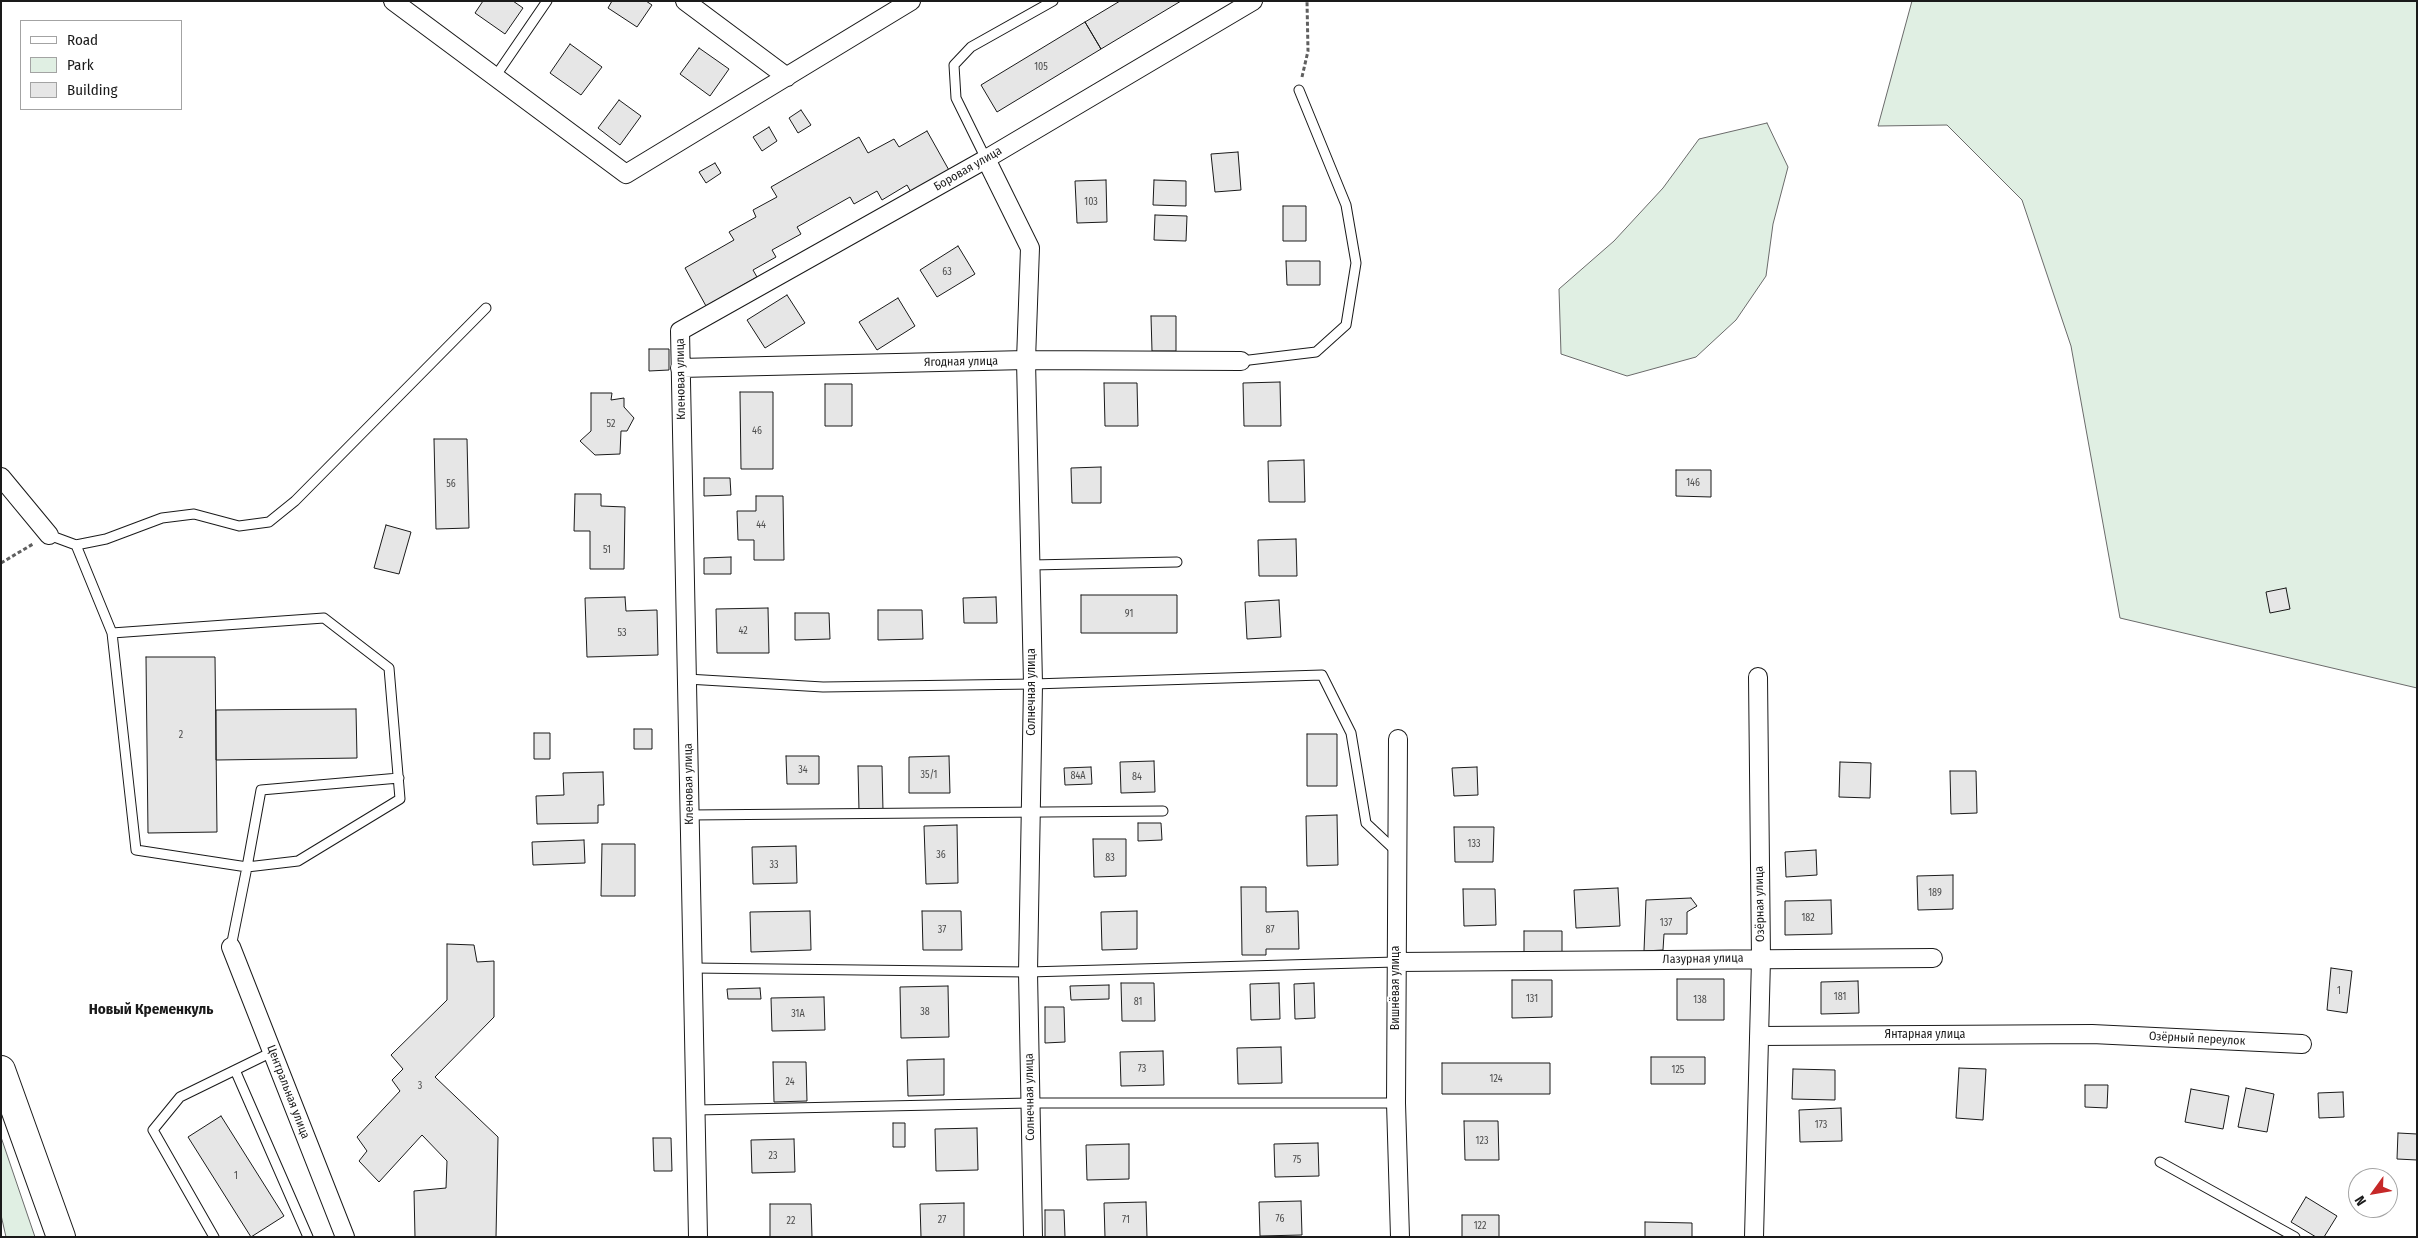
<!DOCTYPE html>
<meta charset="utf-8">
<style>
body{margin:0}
#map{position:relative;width:2418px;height:1238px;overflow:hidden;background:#fff;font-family:"Fira Sans Condensed",sans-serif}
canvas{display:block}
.frame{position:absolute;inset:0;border:2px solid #1a1a1a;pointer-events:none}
.legend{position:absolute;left:20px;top:20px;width:162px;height:90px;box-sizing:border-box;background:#fff;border:1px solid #a3a3a3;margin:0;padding:6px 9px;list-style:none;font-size:15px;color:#1a1a1a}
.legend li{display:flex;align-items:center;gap:10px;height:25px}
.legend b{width:25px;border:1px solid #a3a3a3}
.north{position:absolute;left:2348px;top:1168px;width:50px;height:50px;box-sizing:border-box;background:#fff;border:1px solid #a3a3a3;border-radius:50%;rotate:238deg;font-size:14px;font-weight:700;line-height:20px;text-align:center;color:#1a1a1a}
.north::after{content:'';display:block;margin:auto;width:18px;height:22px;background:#c62828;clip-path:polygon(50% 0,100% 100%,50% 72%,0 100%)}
</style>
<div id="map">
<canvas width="2418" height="1238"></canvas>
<div class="frame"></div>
<ul class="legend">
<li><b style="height:6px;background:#fff"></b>Road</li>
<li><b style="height:14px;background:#e0efe3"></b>Park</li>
<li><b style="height:14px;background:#e6e6e6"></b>Building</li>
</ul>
<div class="north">N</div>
</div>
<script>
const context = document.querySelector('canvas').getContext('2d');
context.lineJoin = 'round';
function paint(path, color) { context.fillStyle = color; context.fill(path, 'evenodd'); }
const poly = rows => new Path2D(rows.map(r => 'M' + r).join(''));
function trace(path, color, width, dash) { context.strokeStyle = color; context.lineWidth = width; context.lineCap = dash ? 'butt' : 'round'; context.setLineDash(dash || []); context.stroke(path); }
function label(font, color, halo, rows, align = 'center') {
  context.font = font + ' "Fira Sans Condensed",sans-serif'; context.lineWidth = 4; context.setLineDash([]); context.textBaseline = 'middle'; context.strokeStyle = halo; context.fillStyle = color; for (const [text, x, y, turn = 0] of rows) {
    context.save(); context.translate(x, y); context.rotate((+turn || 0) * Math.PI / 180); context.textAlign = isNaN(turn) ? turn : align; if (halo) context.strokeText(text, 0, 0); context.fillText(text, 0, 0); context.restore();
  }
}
const green = poly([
 [1912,1,2417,1,2417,688,2120,618,2071,346,2022,200,1947,125,1878,126,1912,1],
 [1767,123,1788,167,1773,224,1766,276,1736,320,1696,357,1627,376,1561,354,1559,289,1614,241,1663,188,1699,139,1767,123],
 [1,1137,35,1237,6,1237,1,1215,1,1137]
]);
const building = poly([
 [483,1,513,1,523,8,505,34,475,13,483,1],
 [612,1,646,1,652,5,637,27,608,8,612,1],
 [1120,1,1181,1,1101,49,1085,22,1120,1],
 [1085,22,1101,49,997,112,981,85,1085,22],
 [570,44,602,67,581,95,550,73,570,44],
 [699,48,729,69,710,96,680,74,699,48],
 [619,100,641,116,620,145,598,128,619,100],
 [801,110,811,125,798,133,789,118,801,110],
 [769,127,777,141,762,151,753,137,769,127],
 [927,131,950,172,912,194,907,185,882,200,877,191,854,204,850,197,797,227,801,234,772,250,776,257,753,270,757,277,706,306,685,268,734,240,729,232,756,217,753,210,777,197,771,187,859,137,868,153,894,139,899,147,927,131],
 [1238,152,1241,190,1215,192,1211,154,1238,152],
 [715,163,721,173,706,183,699,172,715,163],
 [1106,180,1107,222,1077,223,1075,181,1106,180],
 [1154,180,1186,181,1186,206,1153,205,1154,180],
 [1283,206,1306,206,1306,241,1283,241,1283,206],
 [1155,215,1187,216,1186,241,1154,240,1155,215],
 [958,246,975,274,937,297,920,270,958,246],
 [1286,261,1320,261,1320,285,1287,285,1286,261],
 [787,295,805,323,765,348,747,320,787,295],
 [898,298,915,326,877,350,859,322,898,298],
 [1151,316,1176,316,1176,351,1152,351,1151,316],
 [649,349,669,349,669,370,649,371,649,349],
 [1280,382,1281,426,1244,426,1243,383,1280,382],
 [1104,383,1137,383,1138,426,1105,426,1104,383],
 [825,384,852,384,852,426,825,426,825,384],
 [740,392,773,392,773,469,741,469,740,392],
 [591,393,612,393,611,400,624,398,624,407,634,418,627,431,621,431,620,454,595,455,580,441,591,431,591,393],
 [434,439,467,439,469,528,436,529,434,439],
 [1304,460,1305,502,1269,502,1268,461,1304,460],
 [1101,467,1101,503,1072,503,1071,468,1101,467],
 [1676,470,1711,470,1711,497,1676,496,1676,470],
 [704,478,730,478,731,495,704,496,704,478],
 [575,494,601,494,601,506,625,507,624,569,590,569,590,531,574,531,575,494],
 [756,496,783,496,784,560,754,560,754,540,738,540,737,511,756,511,756,496],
 [386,525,411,532,399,574,374,568,386,525],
 [1296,539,1297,576,1259,576,1258,540,1296,539],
 [731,557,731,574,704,574,704,558,731,557],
 [2286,588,2290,609,2270,613,2266,592,2286,588],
 [1081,595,1177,595,1177,633,1081,633,1081,595],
 [625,597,626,611,657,610,658,655,587,657,585,598,625,597],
 [996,597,997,623,964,623,963,598,996,597],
 [1279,600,1281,637,1247,639,1245,602,1279,600],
 [768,608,769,653,717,653,716,609,768,608],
 [878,610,922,610,923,639,878,640,878,610],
 [795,613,829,613,830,639,795,640,795,613],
 [146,657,215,657,217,832,148,833,146,657],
 [356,709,357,758,216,760,216,710,356,709],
 [634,729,652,729,652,749,634,749,634,729],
 [534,733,550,733,550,759,534,759,534,733],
 [1307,734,1337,734,1337,786,1307,786,1307,734],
 [786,756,819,756,819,784,787,784,786,756],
 [949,756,950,793,909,793,909,757,949,756],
 [1154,761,1155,792,1121,793,1120,762,1154,761],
 [1840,762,1871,763,1870,798,1839,797,1840,762],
 [858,766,882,766,883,811,859,811,858,766],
 [1091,767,1092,784,1065,785,1064,768,1091,767],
 [1477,767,1478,795,1454,796,1452,768,1477,767],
 [1950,771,1976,771,1977,813,1951,814,1950,771],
 [603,772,604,805,598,805,598,823,537,824,536,796,564,795,563,773,603,772],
 [1337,815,1338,865,1307,866,1306,816,1337,815],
 [1138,823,1161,823,1162,840,1138,841,1138,823],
 [957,825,958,883,926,884,924,826,957,825],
 [1454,827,1494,827,1493,862,1455,862,1454,827],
 [1093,839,1126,839,1126,876,1094,877,1093,839],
 [584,840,585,863,533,865,532,842,584,840],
 [602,844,635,844,635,896,601,896,602,844],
 [796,846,797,883,753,884,752,847,796,846],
 [1816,850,1817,875,1786,877,1785,852,1816,850],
 [1953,875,1953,909,1918,910,1917,876,1953,875],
 [1241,887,1266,887,1266,912,1298,911,1299,949,1266,949,1266,955,1242,955,1241,887],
 [1618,888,1620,926,1576,928,1574,890,1618,888],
 [1463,889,1495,889,1496,925,1464,926,1463,889],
 [1691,898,1697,906,1687,912,1687,934,1664,934,1663,950,1644,951,1646,900,1691,898],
 [1831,900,1832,934,1785,935,1785,901,1831,900],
 [810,911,811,950,751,952,750,912,810,911],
 [922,911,961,911,962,950,923,950,922,911],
 [1137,911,1137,949,1102,950,1101,912,1137,911],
 [1524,931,1562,931,1562,954,1524,954,1524,931],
 [447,944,474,945,477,962,494,961,494,1017,435,1077,498,1137,496,1237,415,1237,414,1191,446,1188,447,1161,422,1135,379,1182,359,1161,367,1151,357,1137,400,1091,392,1080,403,1069,391,1055,447,1000,447,944],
 [2331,968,2352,971,2347,1013,2327,1010,2331,968],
 [1677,979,1724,979,1724,1020,1677,1020,1677,979],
 [1512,980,1552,980,1552,1017,1512,1018,1512,980],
 [1858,981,1859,1013,1821,1014,1821,982,1858,981],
 [1121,983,1154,983,1155,1021,1122,1021,1121,983],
 [1279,983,1280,1019,1251,1020,1250,984,1279,983],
 [1314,983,1315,1018,1295,1019,1294,984,1314,983],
 [1109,985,1109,999,1071,1000,1070,986,1109,985],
 [948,986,949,1037,901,1038,900,987,948,986],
 [760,988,761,999,728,999,727,989,760,988],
 [824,997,825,1030,772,1031,771,998,824,997],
 [1045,1007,1064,1007,1065,1042,1045,1043,1045,1007],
 [1281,1047,1282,1083,1238,1084,1237,1048,1281,1047],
 [1163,1051,1164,1085,1121,1086,1120,1052,1163,1051],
 [1651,1057,1705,1057,1705,1084,1651,1084,1651,1057],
 [944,1059,944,1095,908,1096,907,1060,944,1059],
 [773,1062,806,1062,807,1101,774,1102,773,1062],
 [1442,1063,1550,1063,1550,1094,1442,1094,1442,1063],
 [1959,1068,1986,1069,1983,1120,1956,1118,1959,1068],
 [1793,1069,1835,1070,1835,1100,1792,1099,1793,1069],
 [2085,1085,2108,1085,2107,1108,2085,1107,2085,1085],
 [2246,1088,2274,1094,2267,1132,2238,1127,2246,1088],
 [2191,1089,2229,1096,2223,1129,2185,1122,2191,1089],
 [2343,1092,2344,1117,2319,1118,2318,1093,2343,1092],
 [1841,1108,1842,1141,1800,1142,1799,1110,1841,1108],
 [221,1116,284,1216,251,1237,188,1137,221,1116],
 [1464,1121,1498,1121,1499,1160,1465,1160,1464,1121],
 [893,1123,905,1123,905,1147,893,1147,893,1123],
 [977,1128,978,1170,936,1171,935,1129,977,1128],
 [2398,1133,2417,1134,2417,1160,2397,1159,2398,1133],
 [653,1138,671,1138,672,1171,654,1171,653,1138],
 [794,1139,795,1172,752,1173,751,1140,794,1139],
 [1318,1143,1319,1176,1275,1177,1274,1144,1318,1143],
 [1129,1144,1129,1179,1087,1180,1086,1145,1129,1144],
 [2306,1197,2337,1216,2324,1237,2316,1237,2291,1222,2306,1197],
 [1301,1201,1302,1235,1260,1236,1259,1202,1301,1201],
 [1146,1202,1147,1237,1105,1237,1104,1203,1146,1202],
 [964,1203,964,1237,921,1237,920,1204,964,1203],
 [770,1204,811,1204,812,1237,770,1237,770,1204],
 [1045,1210,1064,1210,1065,1237,1045,1237,1045,1210],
 [1462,1215,1499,1215,1499,1237,1462,1237,1462,1215],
 [1645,1222,1692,1223,1692,1237,1645,1237,1645,1222]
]);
const path = poly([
 [1302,77,1308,51,1307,1],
 [1,563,33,544]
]);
const service = poly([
 [495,77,547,1],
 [986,159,956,98,954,65,971,47,1053,1],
 [1241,361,1316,352,1346,325,1356,263,1346,205,1299,90],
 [49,535,76,545,106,539,162,518,194,514,239,526,269,522,295,501,486,308],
 [76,545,112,633,324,618,389,668,400,799,298,861,247,867,231,947],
 [1031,565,1177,562],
 [112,633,136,850,247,867,261,790,399,778],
 [687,679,823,687,1033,684,1322,675,1351,733,1366,823,1397,852],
 [689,815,1163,811],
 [693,968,1028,972,1396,962],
 [235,1070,308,1237],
 [696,1110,1030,1103,1396,1103],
 [2160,1162,2295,1237],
 [214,1237,153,1130,180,1097,272,1052]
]);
const minor = poly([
 [393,1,626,174,911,1],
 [685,1,787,77],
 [986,159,1030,248,1026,360,1033,684,1028,972,1033,1237],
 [680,368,1026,360,1241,361],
 [1,477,49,535],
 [1398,739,1396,1103,1400,1237],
 [231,947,345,1237],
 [1396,962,1933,958],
 [1759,1036,2092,1034,2302,1044],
 [698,1237,680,331,986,159,1253,1],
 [1754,1237,1761,959,1758,677]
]);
const primary = poly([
 [1,1070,61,1237]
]);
const numberNames = [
 ["105",1041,67],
 ["103",1091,202],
 ["63",947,272],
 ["52",611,424],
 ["46",757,431],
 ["146",1693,483],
 ["56",451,484],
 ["44",761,525],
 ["51",607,550],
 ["91",1129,614],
 ["42",743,631],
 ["53",622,633],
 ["2",181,735],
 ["34",803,770],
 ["35/1",929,775],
 ["84А",1078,776],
 ["84",1137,777],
 ["133",1474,844],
 ["36",941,855],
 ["83",1110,858],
 ["33",774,865],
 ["189",1935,893],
 ["182",1808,918],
 ["137",1666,923],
 ["37",942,930],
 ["87",1270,930],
 ["1",2339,991],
 ["181",1840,997],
 ["131",1532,999],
 ["138",1700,1000],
 ["81",1138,1002],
 ["38",925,1012],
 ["31А",798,1014],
 ["73",1142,1069],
 ["125",1678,1070],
 ["124",1496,1079],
 ["24",790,1082],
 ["3",420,1086],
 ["173",1821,1125],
 ["123",1482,1141],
 ["23",773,1156],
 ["75",1297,1160],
 ["1",236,1176],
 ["76",1280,1219],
 ["27",942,1220],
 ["71",1126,1220],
 ["22",791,1221],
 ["122",1480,1226]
];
const streetNames = [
 ["Боровая улица",968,169,-30],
 ["Ягодная улица",961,362,-1],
 ["Кленовая улица",681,379,-91],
 ["Солнечная улица",1032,692,-90],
 ["Кленовая улица",689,784,-91],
 ["Озёрная улица",1760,904,-91],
 ["Лазурная улица",1703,959,-1],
 ["Вишнёвая улица",1396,988,-90],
 ["Янтарная улица",1925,1035],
 ["Озёрный переулок",2197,1039,3],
 ["Центральная улица",288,1092,69],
 ["Солнечная улица",1030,1097,-91]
];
const quarterNames = [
 ["Новый Кременкуль",151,1010]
];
paint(green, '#e0efe3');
trace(green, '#6a6a6a', 1);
paint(building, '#e6e6e6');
trace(building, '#1a1a1a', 1);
trace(service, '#1a1a1a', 11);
trace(minor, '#1a1a1a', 20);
trace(primary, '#1a1a1a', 30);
trace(path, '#5f5f5f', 3, [4, 2.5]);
trace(service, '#fff', 9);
trace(minor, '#fff', 18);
trace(primary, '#fff', 28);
label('10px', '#4d4d4d', null, numberNames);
label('12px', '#1a1a1a', '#fff', streetNames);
label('bold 15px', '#1a1a1a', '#fff', quarterNames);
</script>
